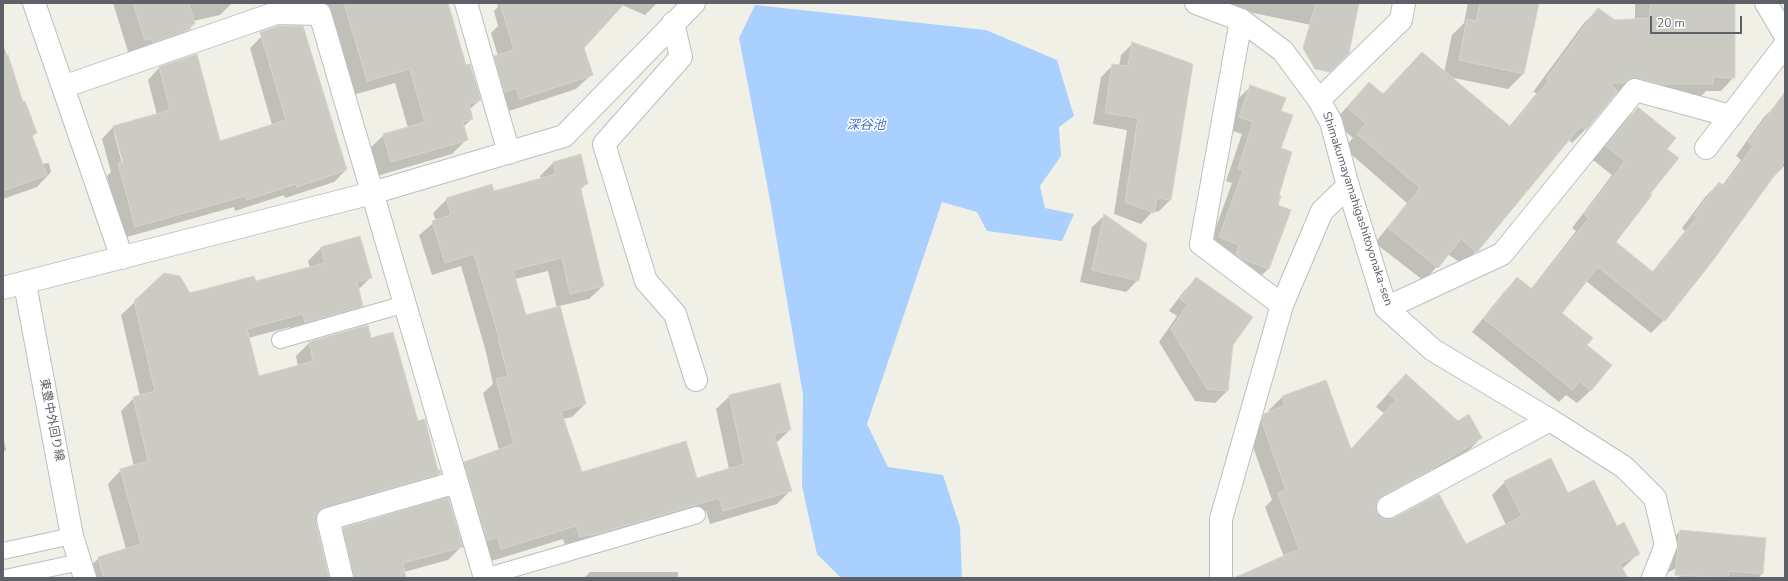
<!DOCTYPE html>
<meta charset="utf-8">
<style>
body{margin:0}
#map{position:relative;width:1788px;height:581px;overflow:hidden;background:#f1f0e7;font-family:"Nunito Sans",sans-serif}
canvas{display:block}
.frame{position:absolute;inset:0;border:4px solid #5e6268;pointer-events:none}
.scale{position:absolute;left:1650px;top:16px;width:92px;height:18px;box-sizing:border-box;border:2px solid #5e6268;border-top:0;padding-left:5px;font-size:12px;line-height:14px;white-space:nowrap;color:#5e6268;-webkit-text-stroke:3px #fff;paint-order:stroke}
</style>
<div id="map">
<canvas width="1788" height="581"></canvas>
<div class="frame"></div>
<div class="scale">20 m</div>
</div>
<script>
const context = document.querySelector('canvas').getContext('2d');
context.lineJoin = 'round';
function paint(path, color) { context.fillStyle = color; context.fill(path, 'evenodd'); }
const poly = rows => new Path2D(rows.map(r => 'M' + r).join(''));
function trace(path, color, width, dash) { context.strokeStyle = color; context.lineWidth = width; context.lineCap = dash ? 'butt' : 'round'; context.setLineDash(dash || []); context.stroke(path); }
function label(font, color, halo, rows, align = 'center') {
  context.font = font + ' "Nunito Sans","Noto Sans JP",sans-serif'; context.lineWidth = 3; context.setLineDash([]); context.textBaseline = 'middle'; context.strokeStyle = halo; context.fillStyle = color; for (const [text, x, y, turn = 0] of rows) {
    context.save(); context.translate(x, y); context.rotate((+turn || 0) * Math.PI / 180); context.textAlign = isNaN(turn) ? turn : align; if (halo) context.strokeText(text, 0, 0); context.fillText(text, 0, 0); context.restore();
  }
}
const water = poly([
 [755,5,986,30,1057,60,1074,116,1059,127,1061,156,1040,186,1045,208,1074,214,1062,241,987,231,977,212,942,202,867,424,888,467,943,475,960,527,962,578,841,578,817,554,802,486,803,395,768,189,739,38]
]);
const shadow = poly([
 [113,3,232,3,220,15,193,21,194,24,174,45,129,55],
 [325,3,447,3,466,67,480,100,469,110,472,119,463,127,467,139,452,154,377,176,369,149,384,135,408,128,395,83,353,95],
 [497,3,657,3,645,15,622,5,582,49,590,76,576,89,506,112,481,71,498,56,491,33,498,26,494,11,498,7],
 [1205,3,1358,3,1340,31],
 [1468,3,1538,3,1523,74,1508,89,1449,77,1509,127,1537,93,1533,92,1584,23,1598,9,1614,21,1635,20,1635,3,1734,3,1734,77,1721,91,1706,91,1699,98,1616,92,1586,129,1572,143,1568,139,1476,251,1463,265,1448,254,1424,281,1375,243,1407,203,1344,148,1353,138,1334,121,1369,83,1382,95,1444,73,1452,35,1464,23],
 [262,36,346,170,334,182,285,198,284,195,235,211,234,207,123,238,107,176,111,172,102,139,113,127,157,115,148,80,159,68,219,143,272,125,250,48],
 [114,133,116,133,125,166,123,167],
 [1133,43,1170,200,1158,212,1153,211,1141,224,1114,214,1127,130,1093,124,1101,77,1113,65,1119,66,1121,55],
 [3,44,23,103,36,133,32,137,42,164,49,163,51,172,37,187,3,199],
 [1251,86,1280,112,1277,206,1290,210,1268,269,1256,281,1208,249,1232,183,1226,181,1242,134,1227,129,1239,98],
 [1777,104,1785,110,1785,165,1768,183,1664,320,1651,333,1586,281,1560,313,1586,345,1591,390,1577,403,1566,395,1559,402,1472,332,1504,292,1517,278,1531,289,1576,231,1572,228,1612,175,1593,160,1624,121,1638,108,1666,149,1649,194,1615,242,1652,272,1685,231,1682,228,1706,196,1719,183,1722,186,1741,160,1736,156,1764,117],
 [553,163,587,183,580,190,603,286,589,299,559,306,585,404,572,417,563,419,581,473,696,479,729,469,716,409,730,396,790,430,776,443,790,491,777,504,710,524,706,511,577,548,566,549,563,539,488,562,451,476,465,463,499,450,483,393,493,384,486,352,461,266,432,275,419,235,436,221,433,213,447,199,493,192,541,179,540,176],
 [548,271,557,308,526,317,515,279],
 [1104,216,1138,280,1126,292,1080,282,1092,227],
 [321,248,370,278,358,290,362,306,349,319,292,336,290,327,248,338,259,377,298,367,296,356,309,343,370,339,417,422,437,472,440,473,427,486,315,520,328,578,87,578,85,571,99,558,126,549,108,484,121,470,134,467,121,411,134,398,140,396,121,315,135,302,255,282,310,268,308,261],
 [1196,279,1232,344,1227,391,1215,403,1195,401,1159,342,1177,316,1169,311,1184,291],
 [1393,388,1457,422,1481,438,1468,451,1375,505,1376,514,1381,519,1466,545,1506,525,1492,495,1505,482,1567,494,1617,528,1639,553,1622,569,1627,578,1242,578,1284,557,1265,507,1272,500,1249,436,1251,428,1265,415,1270,412,1269,410,1282,397,1350,450,1384,413,1376,407],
 [3,436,6,450,3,453],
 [343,529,462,546,448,560,404,572,405,578,338,578,330,542],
 [1680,531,1765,539,1762,574,1758,578,1679,578,1682,565,1665,574,1668,543],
 [590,572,678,572,678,578,584,578]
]);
const building = poly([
 [133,3,189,3,195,24,190,26,191,29,153,43,151,38,145,40,133,3],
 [344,3,448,3,466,65,470,64,481,100,469,104,473,119,463,122,468,140,391,162,383,134,425,122,410,69,367,81,344,3],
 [500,3,625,3,584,48,593,75,520,99,516,88,504,92,494,56,514,50,500,3],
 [1316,3,1359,3,1349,53,1330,72,1315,69,1303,48,1316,3],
 [1480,3,1539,3,1524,74,1459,60,1467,19,1476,21,1480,3],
 [1650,3,1735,3,1735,78,1713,77,1713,84,1660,84,1638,78,1631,78,1624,83,1609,83,1618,91,1586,130,1581,126,1575,133,1477,252,1461,239,1438,268,1388,228,1420,188,1357,134,1366,124,1347,107,1369,82,1383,94,1422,52,1511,127,1550,79,1546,79,1598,8,1615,20,1650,18,1650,3],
 [278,26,303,26,347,170,297,187,296,184,247,200,245,196,135,227,118,163,123,162,113,126,170,110,159,67,197,54,220,141,286,120,260,32,278,26],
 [1132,42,1193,64,1171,200,1157,198,1154,213,1125,202,1138,118,1105,113,1112,64,1128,66,1132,42],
 [8,55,23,102,25,101,37,133,32,135,47,175,3,191,3,56,8,55],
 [1250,85,1286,98,1281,111,1293,115,1281,148,1292,152,1279,195,1281,196,1278,205,1291,210,1269,269,1242,259,1236,255,1239,245,1219,237,1243,171,1238,169,1253,122,1239,117,1250,85],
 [1785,92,1785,161,1711,263,1665,321,1598,267,1562,313,1593,338,1587,345,1612,365,1591,391,1579,381,1573,390,1484,319,1517,277,1532,289,1589,218,1584,214,1625,161,1606,146,1638,107,1676,138,1667,149,1679,158,1650,194,1652,195,1616,242,1653,272,1697,217,1694,215,1719,182,1724,186,1753,146,1748,142,1785,92],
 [581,154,588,184,580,186,604,286,570,294,562,258,513,270,526,315,560,306,586,404,561,411,582,472,686,441,697,478,744,464,729,395,780,383,791,430,774,434,792,491,723,511,719,498,590,536,590,534,580,537,576,526,501,549,498,537,487,540,464,462,514,444,496,379,508,376,498,338,499,338,474,254,445,263,432,221,451,215,446,198,492,184,494,191,556,174,553,162,581,154],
 [1104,214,1147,244,1139,281,1092,270,1104,214],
 [360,236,372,278,357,282,363,306,305,323,303,314,247,329,259,376,313,361,309,342,368,325,371,338,393,332,418,421,425,419,438,471,440,470,441,473,319,510,316,515,316,522,329,578,104,578,98,557,141,544,120,469,148,461,133,397,155,391,134,301,164,273,180,276,190,293,254,276,256,281,325,263,321,247,360,236],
 [1196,277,1253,317,1233,345,1228,391,1207,389,1171,329,1188,304,1180,299,1196,277],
 [1406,374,1458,421,1469,414,1482,438,1427,472,1382,496,1377,501,1376,506,1377,513,1381,517,1387,519,1394,518,1439,494,1466,544,1522,516,1504,481,1551,458,1568,493,1594,480,1617,526,1624,522,1640,554,1620,564,1628,578,1234,578,1299,549,1278,493,1286,490,1262,422,1264,414,1285,405,1282,396,1326,380,1351,449,1396,400,1388,393,1406,374],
 [448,497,463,547,403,563,406,578,354,578,343,528,448,497],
 [1680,530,1766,538,1763,574,1729,571,1728,578,1675,575,1680,530]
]);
const service = poly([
 [280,340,405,304],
 [3,551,72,536],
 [485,577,697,515],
 [5,578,80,562]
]);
const minor = poly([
 [34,3,122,258],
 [466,3,509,153],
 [1766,3,1785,35],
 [1241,20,1201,244,1282,305],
 [673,23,681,57,604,144,646,281,675,314,696,380],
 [63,87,276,13,320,14,485,578],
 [1319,100,1401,20,1404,3],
 [1706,148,1785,45],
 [25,284,72,536,85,578],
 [3,288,372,193,564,136,694,3],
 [1386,308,1502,254,1635,90,1731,116],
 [1388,507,1550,420],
 [342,578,328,519,457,482],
 [1221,578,1221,519,1282,305,1322,211,1348,186]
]);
const tertiary = poly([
 [1196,3,1241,20,1283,51,1319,100,1331,122,1348,186,1386,308,1433,350,1550,420,1624,467,1655,498,1666,545,1653,578]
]);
const streetNames = [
 ["Shimakumayamahigashitoyonaka-sen",1357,209,72],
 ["東豊中外回り線",51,420,79]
];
const waterNames = [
 ["深谷池",866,126]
];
paint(water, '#aad0ff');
paint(shadow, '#0003');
paint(building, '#cccbc3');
trace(building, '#d7d3c5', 1);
trace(service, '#bcbec3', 18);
trace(minor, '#bcbec3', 24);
trace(tertiary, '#bcbec3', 24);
trace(service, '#fff', 16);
trace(minor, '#fff', 22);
trace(tertiary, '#fff', 22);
label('12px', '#5e6268', '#fff', streetNames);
label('italic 13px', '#4271c1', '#fff', waterNames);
</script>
